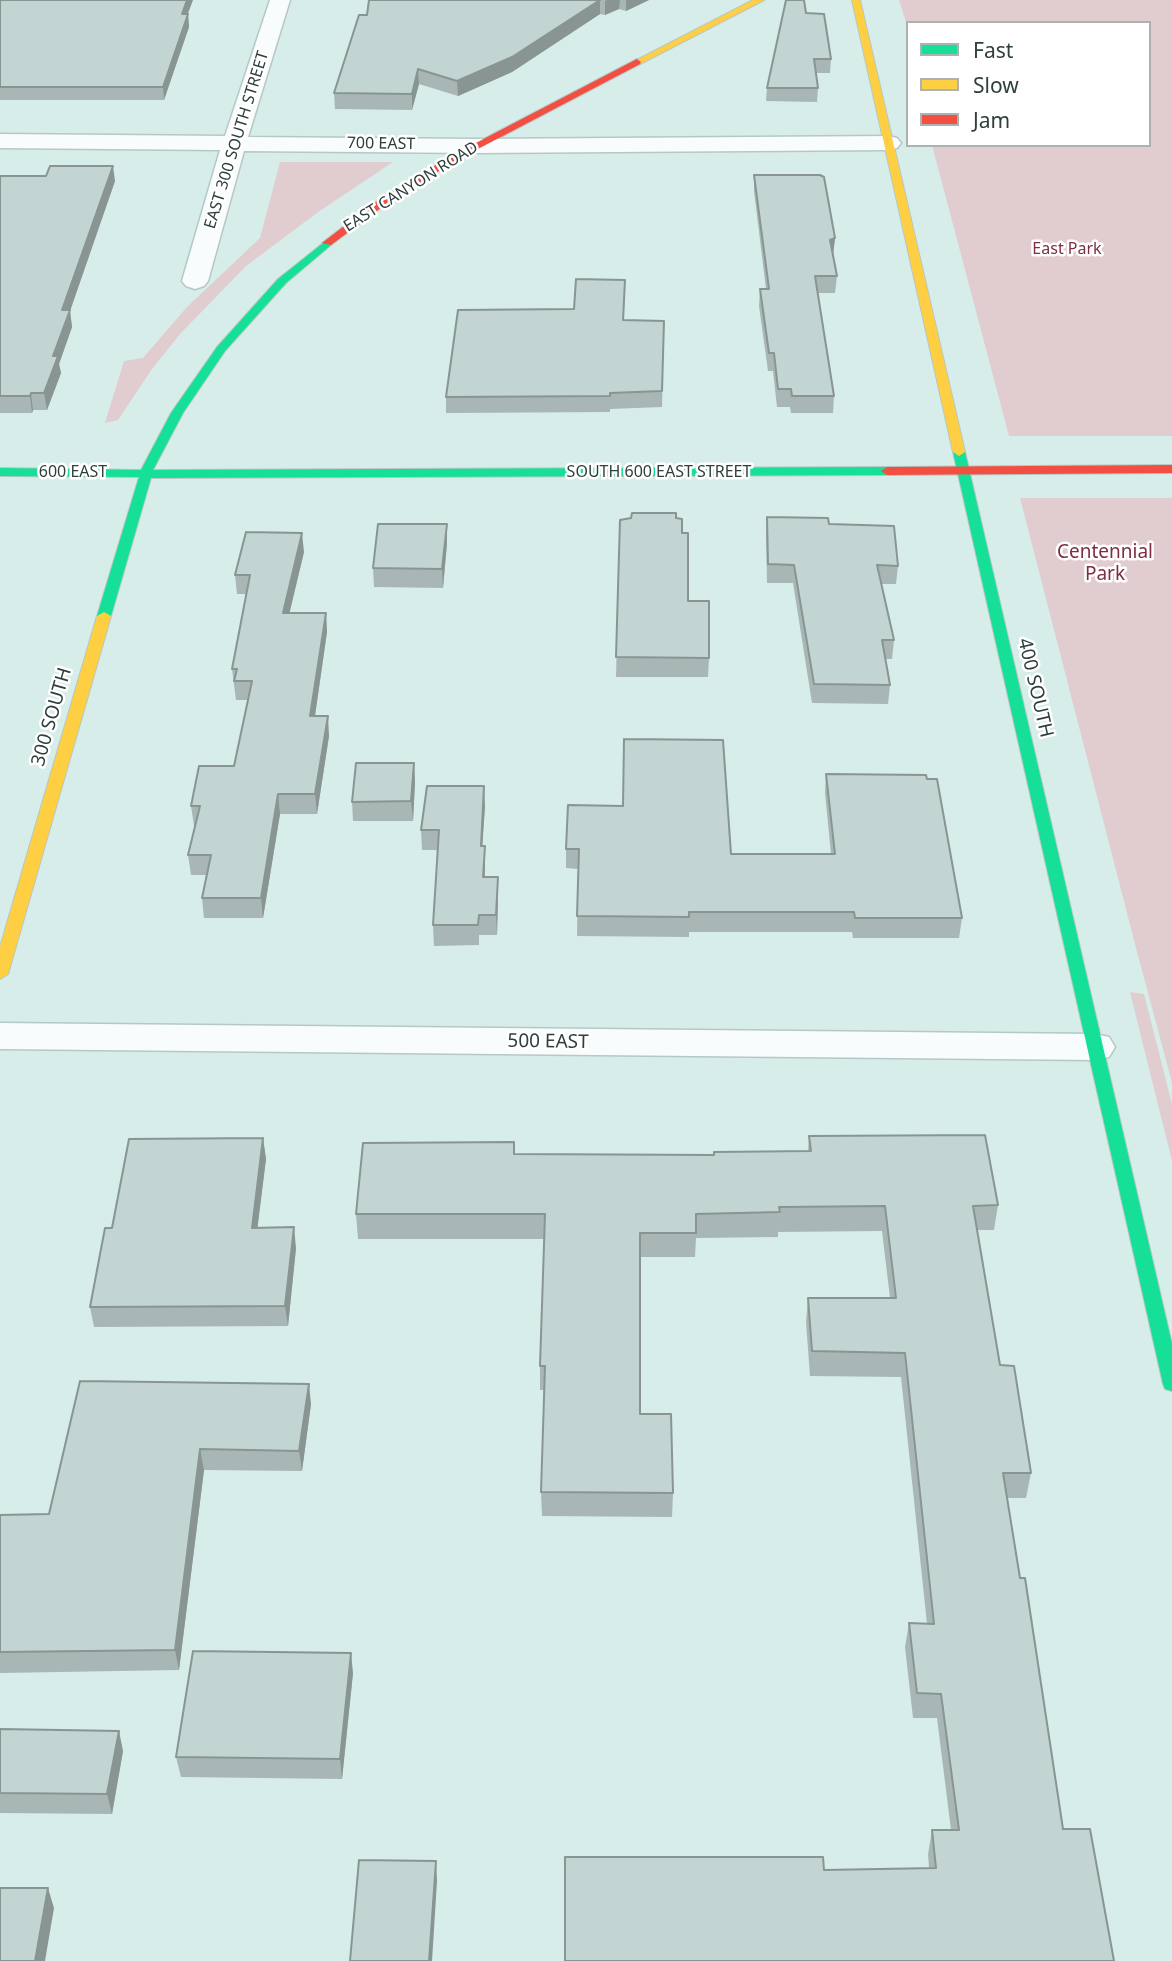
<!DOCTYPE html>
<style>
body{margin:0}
#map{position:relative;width:1172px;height:1961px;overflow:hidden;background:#d7edea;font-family:"Noto Sans",sans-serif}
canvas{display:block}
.legend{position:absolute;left:906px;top:21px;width:245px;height:126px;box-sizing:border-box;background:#fff;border:2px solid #abb2b1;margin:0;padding:9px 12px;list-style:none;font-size:21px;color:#2e3f3c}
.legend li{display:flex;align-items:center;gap:14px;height:35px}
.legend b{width:35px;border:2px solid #abb2b1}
</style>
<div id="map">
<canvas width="1172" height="1961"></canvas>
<ul class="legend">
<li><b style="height:9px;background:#16e098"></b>Fast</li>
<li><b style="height:9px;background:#ffcf43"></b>Slow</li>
<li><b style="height:9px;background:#f24e42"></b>Jam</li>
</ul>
</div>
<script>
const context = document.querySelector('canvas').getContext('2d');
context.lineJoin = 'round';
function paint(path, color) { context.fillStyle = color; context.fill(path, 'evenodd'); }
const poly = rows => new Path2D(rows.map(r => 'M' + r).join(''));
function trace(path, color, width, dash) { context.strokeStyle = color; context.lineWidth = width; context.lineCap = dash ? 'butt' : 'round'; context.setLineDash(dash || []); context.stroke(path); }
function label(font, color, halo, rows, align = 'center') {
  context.font = font + ' "Noto Sans",sans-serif'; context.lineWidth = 5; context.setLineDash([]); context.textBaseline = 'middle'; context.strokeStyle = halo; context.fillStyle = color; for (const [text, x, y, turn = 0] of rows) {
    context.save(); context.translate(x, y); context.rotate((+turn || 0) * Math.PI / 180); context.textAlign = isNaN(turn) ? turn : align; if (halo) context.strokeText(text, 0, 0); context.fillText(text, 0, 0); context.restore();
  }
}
const green = poly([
 [899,0,1172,0,1172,436,1009,436,932,145,1149,145,1149,23,908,23,908,28],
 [280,162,393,162,321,210,246,266,180,334,152,369,118,420,105,423,124,361,143,358,187,307,260,238],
 [1020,498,1172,498,1172,1083,1134,940],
 [1130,992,1144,994,1172,1104,1172,1161]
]);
const street = poly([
 [270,0,290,0,248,137,476,139,889,136,897,138,901,143,897,148,889,150,476,153,244,151,208,281,204,286,195,289,186,286,182,281,220,150,0,148,0,134,225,136,270,0],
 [0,1023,1095,1034,1109,1037,1115,1047,1109,1057,1095,1060,0,1049,0,1023]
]);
const fast = poly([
 [327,240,331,241,331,245,286,283,225,351,183,413,153,470,887,467,893,471,887,475,151,478,111,616,104,620,99,619,97,616,139,477,0,476,0,468,141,470,171,413,217,347,278,279,327,240],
 [959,448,965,452,1172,1344,1172,1391,1165,1389,1163,1384,953,452,959,448]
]);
const slow = poly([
 [753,0,764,0,640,64,633,62,753,0],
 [852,0,860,0,965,452,959,456,953,452,852,0],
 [104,612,111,616,8,974,0,979,0,947,97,616,104,612]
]);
const jam = poly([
 [637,59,641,62,640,64,455,161,382,207,331,245,322,243,374,203,449,157,637,59],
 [1172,465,1172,473,887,475,881,471,887,467,1172,465]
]);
const wall = poly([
 [0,0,188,14,189,27,164,100,0,100],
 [369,0,649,0,626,11,619,9,605,15,600,14,512,72,458,96,419,84,412,110,335,109,334,93,367,15],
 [806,13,831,59,830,73,816,73,818,88,817,102,766,101,767,88],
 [754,175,835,238,833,255,837,276,835,293,817,293,834,396,833,413,791,413,790,407,777,407,773,371,768,371,759,306,760,289,766,289,754,191],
 [0,176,115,181,70,311,72,327,59,364,61,373,47,410,33,410,32,413,0,413],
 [625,280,624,320,664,321,662,407,610,409,610,412,446,413,446,397,574,309],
 [767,517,829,524,898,566,896,584,881,584,894,640,892,659,885,659,890,685,888,704,812,703,793,583,767,583,766,535],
 [676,518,682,533,688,601,709,658,708,677,616,677,620,520],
 [447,524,447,543,443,588,374,587,373,568],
 [304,552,289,613,326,613,327,632,315,716,329,736,317,814,280,814,263,918,204,918,202,898,206,875,191,875,188,855,195,826,194,826,191,806,234,766,248,700,236,700,232,669,246,594,237,594,235,575],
 [414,763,415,782,413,821,353,821,352,802],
 [826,774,962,918,959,938,853,938,852,932,689,932,689,937,577,936,578,869,566,868,566,849,731,854,831,854,825,793],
 [485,806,482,846,485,846,485,877,498,877,498,897,497,935,479,935,479,945,434,946,433,925,438,850,422,850,421,830],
 [809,1136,998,1205,994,1230,977,1230,1000,1365,1031,1473,1026,1498,1007,1498,1063,1829,1114,1961,824,1870,929,1868,928,1854,932,1830,951,1830,937,1718,913,1718,905,1647,909,1623,927,1624,901,1377,810,1376,806,1322,808,1298,890,1298,882,1231,778,1232,778,1237,696,1238,695,1257,640,1257,640,1414,673,1493,672,1517,542,1516,541,1492,544,1390,540,1390,540,1366,544,1239,358,1239,356,1214,515,1154,714,1155,808,1151],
 [263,1138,266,1159,257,1228,296,1248,288,1326,94,1327,90,1307,112,1228],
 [80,1381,311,1404,302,1471,204,1470,179,1670,0,1673,0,1515,49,1514],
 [353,1673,342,1779,181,1777,176,1757],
 [0,1729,123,1751,112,1814,0,1813]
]);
const shadedWall = poly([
 [187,0,193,0,183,27,182,14],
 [600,0,600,14,512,72,458,96,457,81],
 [607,0,620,0,619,9,605,15,605,1],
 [626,0,649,0,626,11],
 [188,14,189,27,164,100,163,87],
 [418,69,419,84,412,110,412,94],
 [113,166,115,181,70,311,72,327,59,364,61,373,47,410,44,393,53,356,62,310],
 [835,238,833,255,829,257,830,240],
 [31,393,33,410,32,413,30,396],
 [447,524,447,543,443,588,442,569],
 [302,533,304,552,285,632,283,613],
 [326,613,327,632,312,736,310,716],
 [328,716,329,736,317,814,315,794],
 [414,763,415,782,413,821,411,801],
 [484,786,485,806,481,866,481,846],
 [278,794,280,814,263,918,261,898],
 [485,846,485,866,484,897,483,877],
 [498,877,498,897,497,935,496,915],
 [263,1138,266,1159,255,1248,252,1228],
 [294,1227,296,1248,288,1326,285,1306],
 [309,1384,311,1404,302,1471,299,1451],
 [200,1449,204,1470,179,1670,175,1650],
 [351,1653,353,1673,342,1779,340,1759],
 [119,1731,123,1751,112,1814,107,1794],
 [436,1861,437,1881,432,1961,429,1961],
 [48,1888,54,1908,45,1961,35,1961]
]);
const building = poly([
 [0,0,187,0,182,14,188,14,163,87,0,87,0,0],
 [369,0,600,0,512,57,457,81,418,69,412,94,334,93,359,15,367,15,369,0],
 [786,0,804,0,806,13,824,14,831,59,814,59,818,88,767,88,786,0],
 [50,166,113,166,62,310,70,310,53,356,58,356,44,393,31,393,30,396,0,396,0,176,46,176,50,166],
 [754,175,820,175,824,177,835,238,830,240,837,276,815,276,834,396,792,396,791,389,778,389,774,353,769,353,760,289,769,289,754,175],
 [576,279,625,280,623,320,664,321,662,391,610,393,610,396,446,397,458,310,574,309,576,279],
 [632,513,676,513,676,518,682,519,682,533,688,533,688,601,709,601,709,658,616,657,620,520,631,518,632,513],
 [767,517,828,518,829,524,894,526,898,566,877,565,894,640,882,640,890,685,814,684,794,565,768,564,767,517],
 [378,524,447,524,442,569,373,568,378,524],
 [246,532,302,533,283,613,326,613,310,716,328,716,315,794,278,794,261,898,202,898,211,855,188,855,200,806,191,806,199,766,234,766,252,681,234,681,237,669,232,669,250,575,235,575,246,532],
 [624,739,723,740,731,854,835,854,826,774,926,775,927,779,937,779,962,918,855,918,854,912,689,912,689,917,577,916,579,849,566,849,568,805,623,806,624,739],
 [356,763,414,763,411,801,352,802,356,763],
 [427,786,484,786,481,846,485,846,483,877,498,877,496,915,479,915,478,925,433,925,439,830,421,830,427,786],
 [985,1135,998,1205,973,1206,1000,1365,1014,1366,1031,1473,1003,1473,1020,1578,1025,1578,1063,1829,1090,1829,1114,1961,565,1961,565,1857,823,1857,824,1870,936,1868,932,1830,959,1830,941,1694,917,1693,909,1623,934,1624,905,1353,812,1351,808,1298,896,1298,885,1206,779,1207,780,1212,696,1214,696,1233,640,1233,640,1414,671,1414,673,1493,541,1492,545,1366,540,1366,545,1214,356,1214,363,1143,514,1142,514,1154,714,1155,714,1152,811,1151,809,1136,985,1135],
 [263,1138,252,1228,294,1227,285,1306,90,1307,105,1228,112,1228,129,1139,263,1138],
 [80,1381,309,1384,299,1451,200,1449,175,1650,0,1652,0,1515,49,1514,80,1381],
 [193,1651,351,1653,340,1759,176,1757,193,1651],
 [0,1729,119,1731,107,1794,0,1793,0,1729],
 [359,1860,436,1861,429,1961,350,1961,359,1860],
 [0,1888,48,1888,35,1961,0,1961,0,1888]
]);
const farStreetnames = [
 ["EAST 300 SOUTH STREET",237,140,-73],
 ["700 EAST",381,144,1],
 ["EAST CANYON ROAD",411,187,-32],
 ["600 EAST",73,472],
 ["SOUTH 600 EAST STREET",659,472]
];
const farParknames = [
 ["East Park",1067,249]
];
const parkNames = [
 ["Centennial",1105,553],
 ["Park",1105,575]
];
const streetNames = [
 ["400 SOUTH",1035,688,77],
 ["300 SOUTH",52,717,-74],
 ["500 EAST",548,1042,1]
];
paint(green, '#e1cccf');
trace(street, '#b6c8c5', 3);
trace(fast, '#b6c8c5', 2);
trace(slow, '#b6c8c5', 2);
trace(jam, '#b6c8c5', 2);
paint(street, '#f9fcfc');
paint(fast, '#16e098');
paint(slow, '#ffcf43');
paint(jam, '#f24e42');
paint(wall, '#a8b7b5');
paint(shadedWall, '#889593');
paint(building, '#c3d5d2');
trace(building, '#889593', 2);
label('16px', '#2e3f3c', '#fff', farStreetnames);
label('16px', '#7e2e40', '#fff', farParknames);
label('19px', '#7e2e40', '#fff', parkNames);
label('19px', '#2e3f3c', '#fff', streetNames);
</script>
